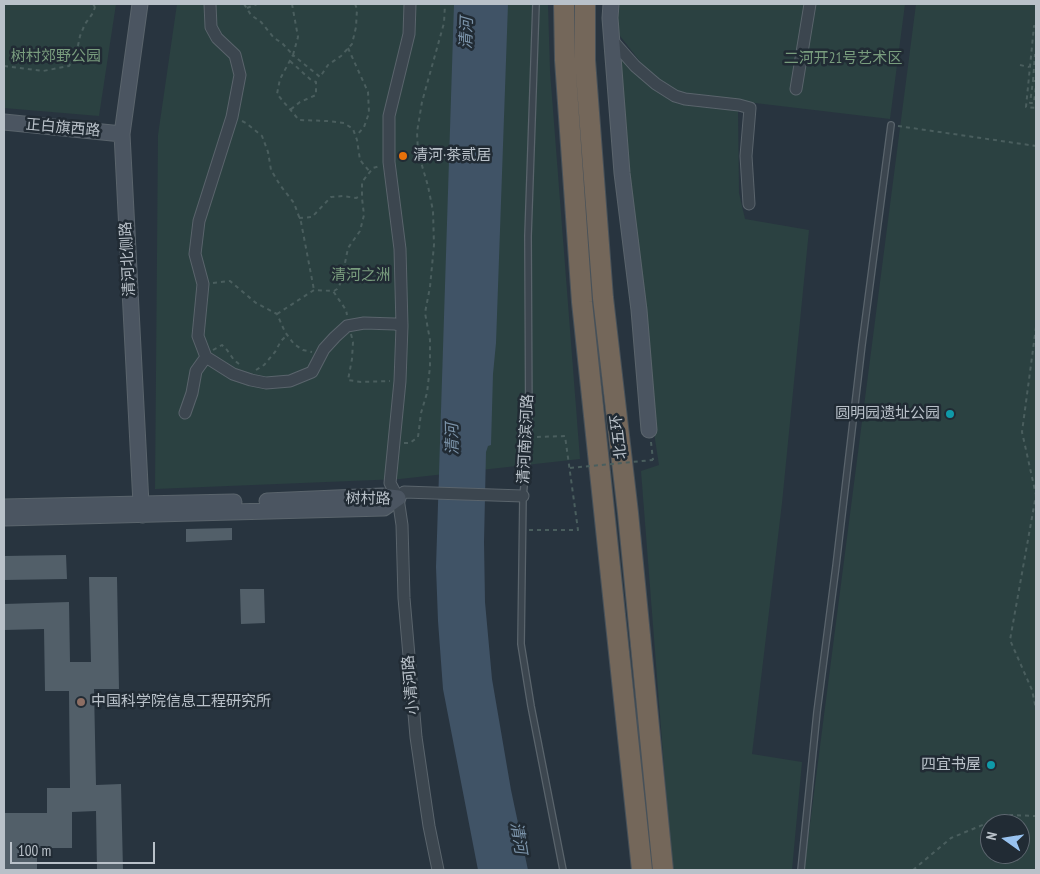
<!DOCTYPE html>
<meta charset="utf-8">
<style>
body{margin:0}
#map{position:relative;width:1040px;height:874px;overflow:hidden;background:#28343f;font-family:"PT Sans Narrow",sans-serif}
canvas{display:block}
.frame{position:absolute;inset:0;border:5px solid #b9c1c9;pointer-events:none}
.north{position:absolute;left:980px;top:814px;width:50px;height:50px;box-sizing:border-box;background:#212b34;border:1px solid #5e6770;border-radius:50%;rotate:283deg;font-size:14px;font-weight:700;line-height:20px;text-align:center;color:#b9c1c9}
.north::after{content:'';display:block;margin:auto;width:18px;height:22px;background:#98c2ef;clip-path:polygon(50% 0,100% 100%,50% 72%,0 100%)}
.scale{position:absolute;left:10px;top:842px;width:145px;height:22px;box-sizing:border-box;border:2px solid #b9c1c9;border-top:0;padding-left:6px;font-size:15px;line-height:18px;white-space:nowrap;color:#b9c1c9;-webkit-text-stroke:4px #212b34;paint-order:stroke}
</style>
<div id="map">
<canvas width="1040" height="874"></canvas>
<div class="frame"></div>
<div class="north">N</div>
<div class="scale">100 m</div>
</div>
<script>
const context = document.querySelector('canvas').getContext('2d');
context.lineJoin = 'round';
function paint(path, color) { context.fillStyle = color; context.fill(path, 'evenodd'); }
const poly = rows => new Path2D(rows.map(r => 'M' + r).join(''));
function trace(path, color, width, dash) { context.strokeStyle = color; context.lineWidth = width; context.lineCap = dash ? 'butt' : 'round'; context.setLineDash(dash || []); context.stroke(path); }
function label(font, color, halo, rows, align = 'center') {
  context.font = font + ' "PT Sans Narrow","Noto Sans SC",sans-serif'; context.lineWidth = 5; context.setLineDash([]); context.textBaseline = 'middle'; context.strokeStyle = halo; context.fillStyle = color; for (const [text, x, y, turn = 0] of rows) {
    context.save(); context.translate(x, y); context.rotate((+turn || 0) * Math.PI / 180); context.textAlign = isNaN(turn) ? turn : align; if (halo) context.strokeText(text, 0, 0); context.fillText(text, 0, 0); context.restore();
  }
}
const green = poly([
 [4,4,116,4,99,116,4,108],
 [177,4,548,4,550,71,580,459,400,479,155,489,158,135],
 [618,4,905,4,890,119,679,94,652,77,617,32],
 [916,4,1036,4,1036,870,804,870],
 [990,824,1020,824,1020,854,990,854],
 [618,55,660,94,678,104,738,111,739,193,745,219,809,230,782,503,752,754,802,762,792,870,672,870,641,471,659,465,655,439,626,170]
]);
const water = poly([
 [454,4,508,4,496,343,493,374,491,445,488,446,486,452,484,542,485,602,492,679,511,790,528,870,478,870,443,689,438,621,436,567]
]);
const building = poly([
 [232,528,232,540,186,542,186,529],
 [66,555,67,579,4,580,4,556],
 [89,577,117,577,119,689,94,689,96,785,121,784,123,870,97,870,96,811,72,812,72,848,37,848,37,870,4,870,4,813,47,813,47,788,70,788,69,691,45,691,44,629,4,630,4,604,69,602,70,662,91,662],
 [240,589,264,589,265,623,241,624]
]);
const path = poly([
 [93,4,95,7,99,4],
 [244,4,251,15,261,22,274,38,282,43,293,55],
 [292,4,298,37,293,55],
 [355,4,357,9,356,27,352,44,341,56,328,65,320,77,293,55,280,79,277,94,299,120,327,121,344,123,353,129,357,140,360,160,370,172],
 [247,8,257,4],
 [1036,27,1034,26,1026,107,1036,108],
 [348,48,368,92,369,113,364,127,357,135],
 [1036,54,1036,42],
 [290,61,311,80,316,82,316,95,300,102,290,110],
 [1020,65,1029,67],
 [4,66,43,71,69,66,76,55,80,36,85,24,93,13,95,7],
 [1033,81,1035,54],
 [1036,81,1033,81,1030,103,1034,103,1036,85],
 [242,121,246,123,262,136,268,152,271,170,280,185,294,203,301,222,314,290],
 [898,126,1036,146],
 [299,218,312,217,331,197,343,196,356,198,362,195],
 [213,283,230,281,256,303,277,314,285,332,294,344,303,350,312,352],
 [334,291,337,289,345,276,345,263,348,248,360,231,364,215,362,198,362,182,373,168,380,166],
 [277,314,314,290,333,291,346,310,347,315],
 [1036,327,1022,432,1036,495,1010,640,1032,690,1036,709],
 [351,334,353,342,352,359,348,380,361,382,390,381],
 [213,350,222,345,227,350,234,360,239,364],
 [256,370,264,365,275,352,281,341,287,335],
 [651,442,653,460],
 [404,443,410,443,418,437,421,413,427,393,430,367,430,340,425,313,430,287,434,245,433,211,428,186,418,152,417,132,422,102,444,23,445,4],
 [529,530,578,530,565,436,537,437],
 [1036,863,1036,869],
 [913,870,951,838,985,824,1011,815,1036,816]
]);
const lane = poly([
 [536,4,528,236,529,438,523,496,521,644,531,706,563,870],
 [801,870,817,712,836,566,862,345,891,125]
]);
const street = poly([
 [410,4,409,34,389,116,389,162,400,249,402,326,400,381,390,483,398,498,402,525,404,598,416,737,429,826,438,870],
 [612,40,635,66,656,84,675,96,685,99,739,105,750,108,746,156,749,204],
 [796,89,810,4],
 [206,357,198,336,203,284,195,254,199,221,232,117,240,75,235,55,217,38,211,27,210,4],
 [185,413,192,393,196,371,206,357,233,374,251,380,266,383,290,381,312,372,324,349,335,337,347,326,364,323,395,324,402,326],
 [398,498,404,492,523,496]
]);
const secondary = poly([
 [140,4,122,134,141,504,143,515],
 [611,4,610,18,622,173,639,310,649,430],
 [4,122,122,134],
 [267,501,382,496,398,498],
 [4,507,234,502],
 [4,518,384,508,398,498]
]);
const highway = poly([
 [564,4,565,60,582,302,642,870],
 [585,4,585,60,603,298,628,513,663,870]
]);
const pathBridge = poly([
 [570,468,653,460]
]);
const markers = [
 [403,156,5,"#e8710a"],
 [950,414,5,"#0f9aa8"],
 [81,702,5,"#8d6e63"],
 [991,765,5,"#0f9aa8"]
];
const parkNames = [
 ["树村郊野公园",56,57],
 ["二河开21号艺术区",843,59],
 ["清河之洲",361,276]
];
const streetNames = [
 ["正白旗西路",63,128,5],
 ["清河北侧路",128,259,-93],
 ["北五环",619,437,-97],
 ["清河南滨河路",526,439,-87],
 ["树村路",368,499,1],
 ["小清河路",411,685,-95]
];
const poiNames = [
 ["清河·茶贰居",413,156],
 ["圆明园遗址公园",940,414,"right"],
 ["中国科学院信息工程研究所",91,702],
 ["四宜书屋",981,765,"right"]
];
const waterNames = [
 ["清河",467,33,-88],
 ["清河",453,439,-91],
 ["清河",518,838,81]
];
paint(green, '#2b4141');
paint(water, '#405366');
paint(building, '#525f69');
trace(lane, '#5a646c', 8);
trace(street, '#5a646c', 13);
trace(secondary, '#5a646c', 17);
trace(highway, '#475159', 22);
trace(path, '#4a5e5e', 2, [4, 4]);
trace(lane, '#3c464f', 5.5);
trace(street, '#3c464f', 11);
trace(secondary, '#4b5561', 15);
trace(highway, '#74675a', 20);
trace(pathBridge, '#4a5e5e', 2, [4, 4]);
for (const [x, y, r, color] of markers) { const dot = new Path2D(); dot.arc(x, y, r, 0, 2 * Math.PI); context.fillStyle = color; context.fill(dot); trace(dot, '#212b34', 2); }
label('15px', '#799d7e', '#212b34', parkNames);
label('15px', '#b9c1c9', '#212b34', streetNames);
label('15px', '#b9c1c9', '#212b34', poiNames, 'left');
label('italic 16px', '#7c94aa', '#212b34', waterNames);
</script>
